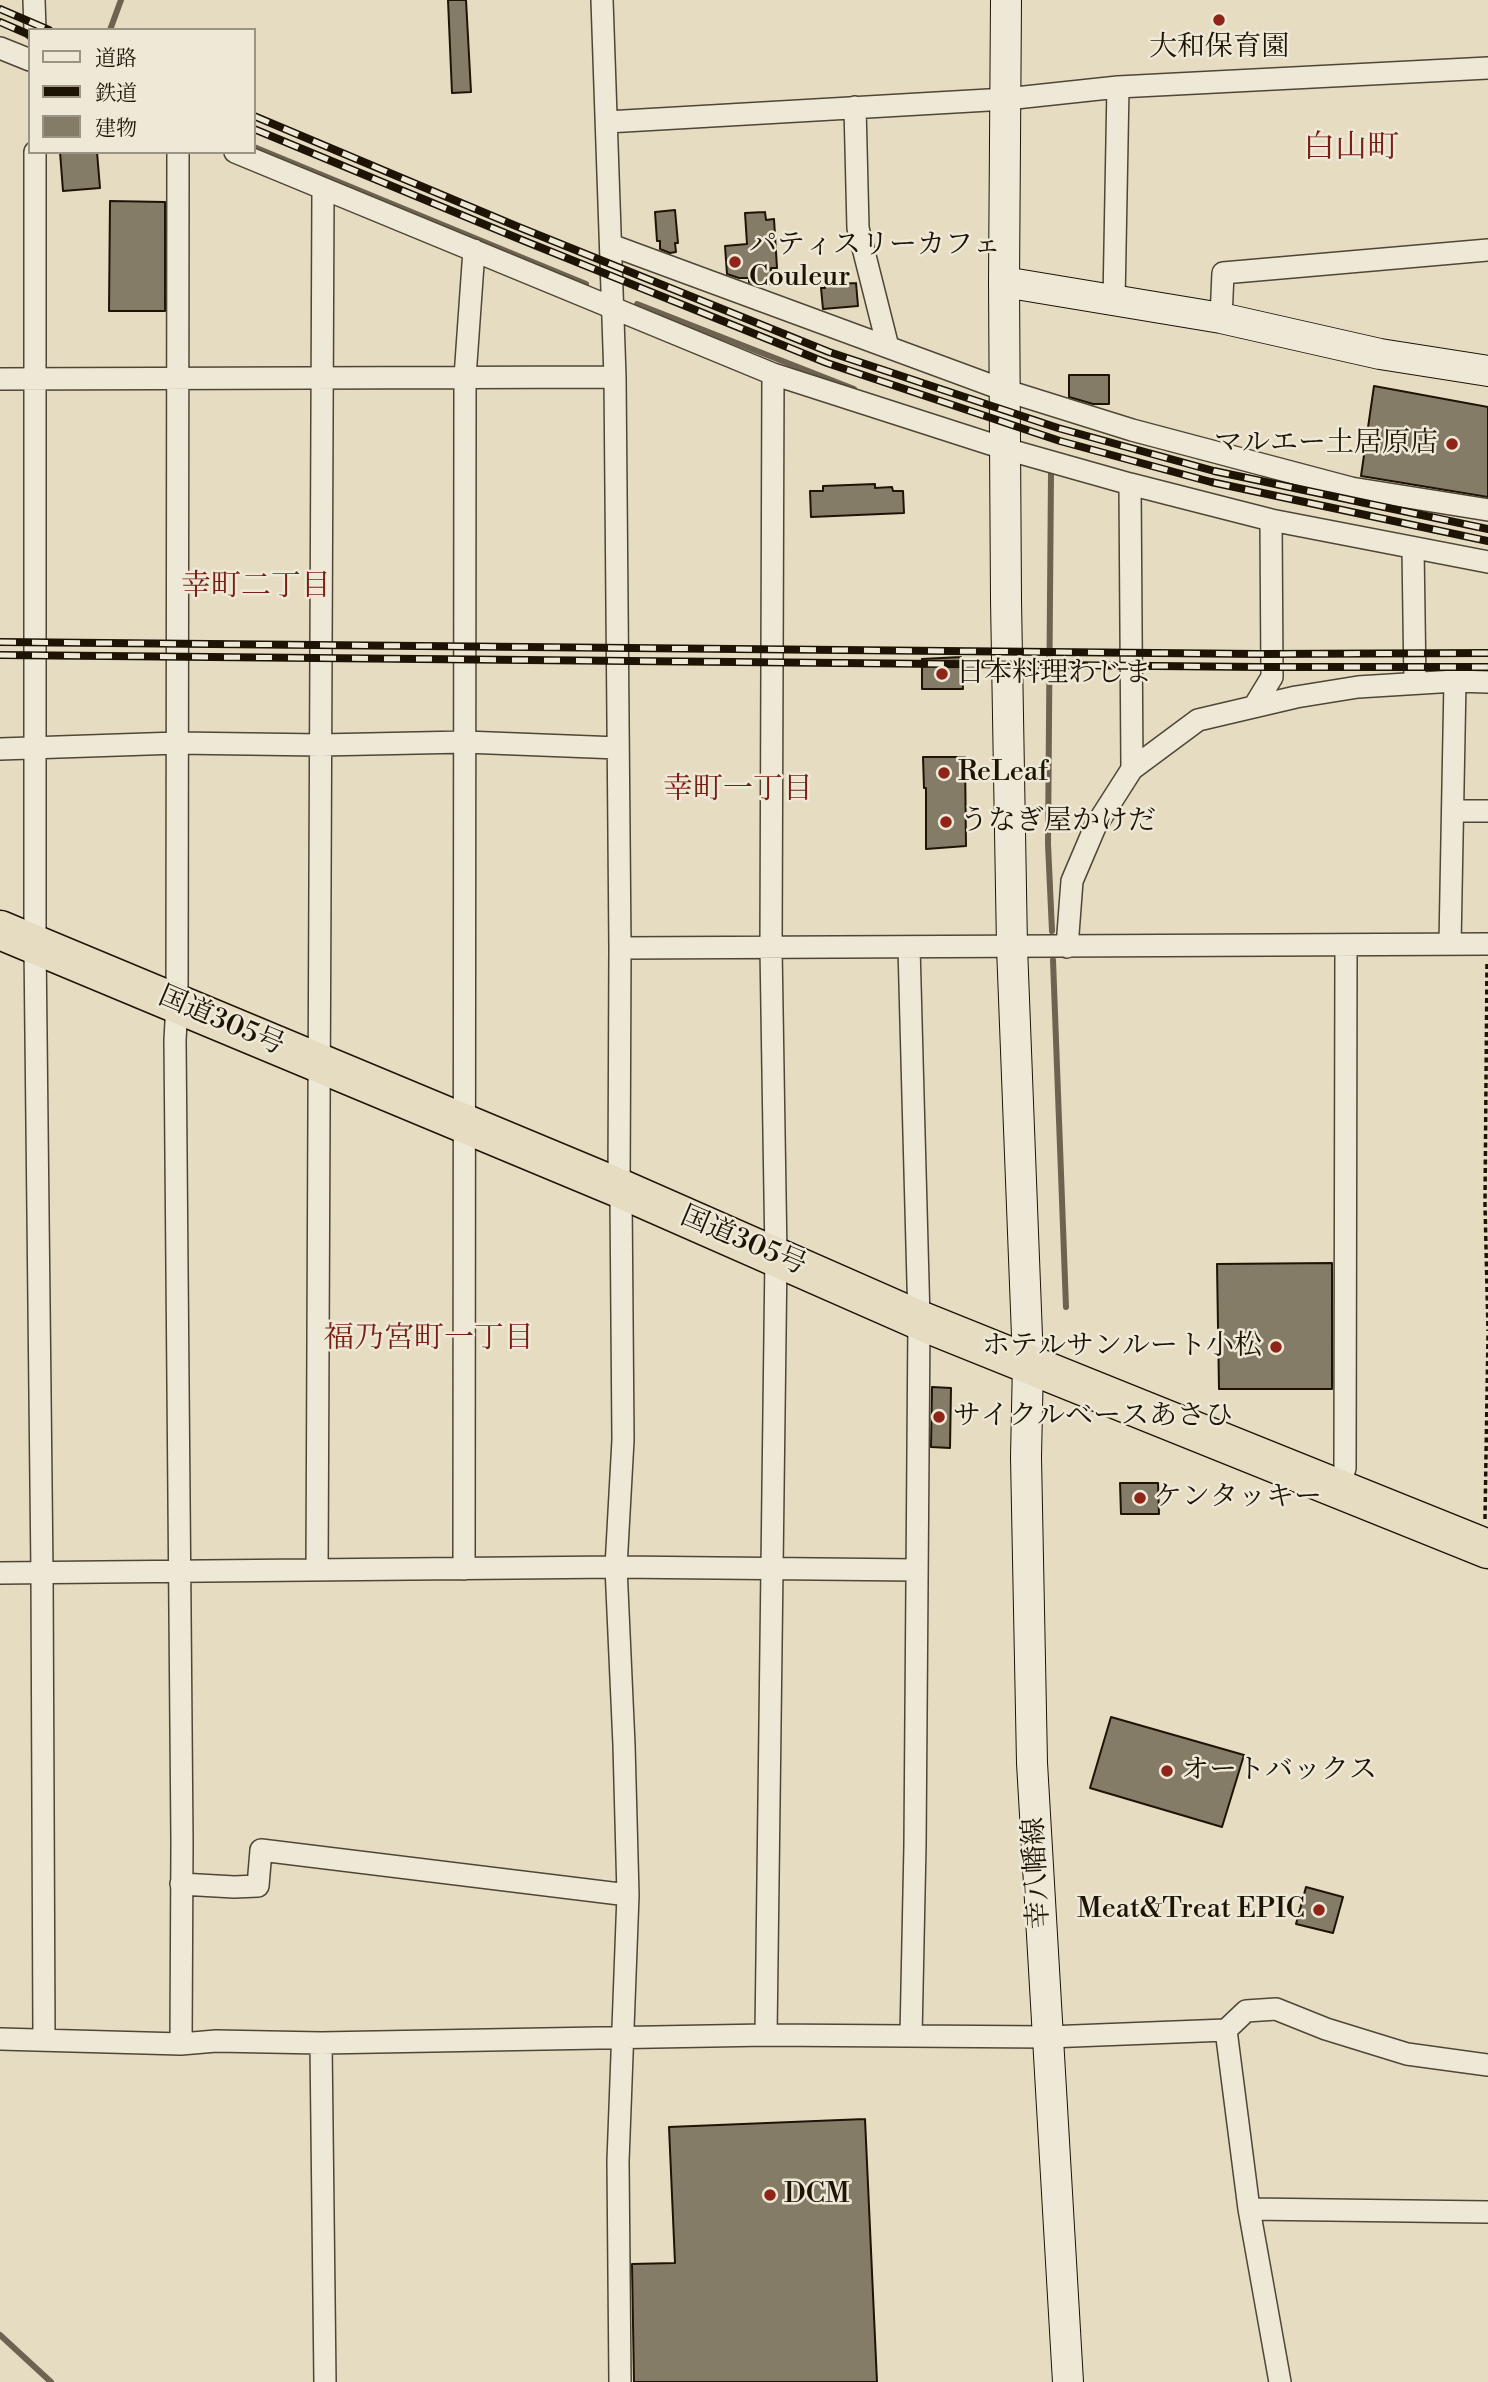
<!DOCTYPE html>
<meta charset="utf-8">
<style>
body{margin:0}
#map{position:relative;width:1488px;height:2382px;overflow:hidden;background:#e5dcc2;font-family:"Libre Bodoni","Noto Serif JP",serif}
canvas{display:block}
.legend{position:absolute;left:28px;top:28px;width:228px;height:126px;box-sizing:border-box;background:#eee8d7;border:2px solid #9b9383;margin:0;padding:9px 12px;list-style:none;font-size:21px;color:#1e1406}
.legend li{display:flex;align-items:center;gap:14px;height:35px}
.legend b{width:35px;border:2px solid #9b9383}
</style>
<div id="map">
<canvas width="1488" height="2382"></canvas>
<ul class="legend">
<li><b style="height:9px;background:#eee8d7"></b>道路</li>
<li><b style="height:9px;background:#1e1406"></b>鉄道</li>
<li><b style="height:19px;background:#857c68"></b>建物</li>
</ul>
</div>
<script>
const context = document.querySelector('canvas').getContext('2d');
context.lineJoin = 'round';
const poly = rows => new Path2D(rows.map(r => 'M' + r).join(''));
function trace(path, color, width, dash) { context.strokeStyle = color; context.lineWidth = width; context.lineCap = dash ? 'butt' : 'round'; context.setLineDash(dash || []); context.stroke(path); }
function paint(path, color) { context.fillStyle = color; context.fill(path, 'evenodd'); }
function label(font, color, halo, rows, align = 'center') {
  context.font = font + ' "Libre Bodoni","Noto Serif JP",serif'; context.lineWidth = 5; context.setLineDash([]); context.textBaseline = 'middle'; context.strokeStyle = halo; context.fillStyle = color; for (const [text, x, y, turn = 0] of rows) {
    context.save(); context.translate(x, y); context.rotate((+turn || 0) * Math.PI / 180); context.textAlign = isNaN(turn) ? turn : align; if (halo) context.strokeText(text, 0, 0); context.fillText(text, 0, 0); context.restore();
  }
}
const stream = poly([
 [110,30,121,0],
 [254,147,586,284],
 [637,304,854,389],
 [1051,474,1048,844,1052,931],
 [1053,960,1066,1307],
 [0,2335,51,2382]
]);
const building = poly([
 [448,0,466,0,471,92,452,93,448,0],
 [60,152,97,152,100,188,63,191,60,152],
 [110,201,165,202,165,311,109,311,110,201],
 [675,210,678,243,675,243,676,252,670,253,660,249,660,241,657,241,655,212,675,210],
 [765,212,766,220,774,219,777,268,771,268,772,284,758,285,749,282,749,278,739,278,727,274,725,246,747,244,745,213,765,212],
 [856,283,858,306,823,309,821,288,825,288,825,285,856,283],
 [1069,375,1109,375,1109,404,1093,404,1069,397,1069,375],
 [1374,386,1488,407,1488,497,1361,476,1374,386],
 [875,484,875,488,892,487,893,491,903,491,904,513,811,517,810,491,823,491,823,486,875,484],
 [961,657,963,689,922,689,922,659,961,657],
 [923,757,965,757,966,846,926,849,926,788,924,788,923,757],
 [1332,1263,1332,1389,1219,1389,1217,1264,1332,1263],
 [932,1387,951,1388,950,1448,931,1447,932,1387],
 [1120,1483,1158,1483,1159,1514,1121,1514,1120,1483],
 [1111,1717,1244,1755,1222,1827,1090,1788,1111,1717],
 [1306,1887,1343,1897,1333,1933,1296,1924,1306,1887],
 [865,2119,877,2382,634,2382,632,2264,675,2263,669,2127,865,2119]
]);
const path = poly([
 [1487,964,1485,1204,1488,1331],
 [1485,1519,1488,1335]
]);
const street = poly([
 [34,0,35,30],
 [602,0,615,377,620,948,619,1188,621,1197,623,1440,616,1567,624,1745,628,1895,618,2161,620,2382],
 [0,48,30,60],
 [855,107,858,228,888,347],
 [607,122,1006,99,1118,87,1488,68],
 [35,152,35,945,42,1573,44,2039],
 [178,152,177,1004,175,1040,182,1842,181,2044],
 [235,152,773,374,1006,449,1130,484,1271,520,1488,562],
 [611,245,1004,390,1132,430,1351,488,1488,510],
 [1114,301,1118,87],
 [1221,318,1223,273,1488,250],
 [0,379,615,377],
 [1130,484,1132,769],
 [1413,549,1415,683],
 [1255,705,1272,677,1271,520],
 [0,749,177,743,321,745,465,742,618,748],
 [1453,811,1488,811],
 [1450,944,1455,681],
 [909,947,919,1320,915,1845,911,2036],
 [1067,947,1072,881,1095,827,1132,769,1198,720,1296,697,1358,687,1455,681,1488,682],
 [620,948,1488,944],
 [1339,1489,1345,1468,1346,945],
 [464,1569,465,377,474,250],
 [317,1570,323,189],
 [0,1573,616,1567,917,1570],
 [181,1884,234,1887,258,1886,261,1850,628,1895],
 [1226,2030,1249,2209,1280,2382],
 [766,2035,776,1256,771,948,773,374],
 [0,2039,181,2044,216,2041,321,2043,766,2035,1048,2037,1226,2030,1246,2011,1276,2009,1326,2029,1407,2054,1488,2065],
 [321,2043,325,2382],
 [1249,2209,1488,2212]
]);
const secondary = poly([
 [1006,0,1004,282,1006,600,1012,947,1028,1362,1026,1457,1032,1763,1068,2382],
 [1004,282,1221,318,1380,354,1488,371]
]);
const highway = poly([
 [0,930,619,1188,919,1320,1488,1549]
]);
const rail = poly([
 [0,9,49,30],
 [0,22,30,35],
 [254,116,516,226,829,352,1058,428,1214,471,1488,529],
 [254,129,522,240,827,363,1060,441,1211,482,1488,541],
 [0,642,1260,654,1488,653],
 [0,655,1260,667,1488,667]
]);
const markers = [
 [1219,20,7,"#8f2418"],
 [735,262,7,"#8f2418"],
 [1452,444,7,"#8f2418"],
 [942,674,7,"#8f2418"],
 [944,773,7,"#8f2418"],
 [946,822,7,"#8f2418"],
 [1276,1347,7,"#8f2418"],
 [939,1417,7,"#8f2418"],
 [1140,1498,7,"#8f2418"],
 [1167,1771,7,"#8f2418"],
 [1319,1910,7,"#8f2418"],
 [770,2195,7,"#8f2418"]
];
const poiNames = [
 ["大和保育園",1219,48,"center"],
 ["パティスリーカフェ",749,246],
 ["Couleur",749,278],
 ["マルエー土居原店",1438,444,"right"],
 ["日本料理わじま",956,674],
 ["ReLeaf",958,773],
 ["うなぎ屋かけだ",960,822],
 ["ホテルサンルート小松",1262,1347,"right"],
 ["サイクルベースあさひ",953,1417],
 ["ケンタッキー",1154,1498],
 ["オートバックス",1181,1771],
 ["Meat&Treat EPIC",1305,1910,"right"],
 ["DCM",784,2195]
];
const streetNames = [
 ["国道305号",221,1022,23],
 ["国道305号",743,1242,23],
 ["幸八幡線",1038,1873,-93]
];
const neighbourhoodNames = [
 ["幸町二丁目",256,588],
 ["幸町一丁目",738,791],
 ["福乃宮町一丁目",429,1340]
];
const quarterNames = [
 ["白山町",1351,149]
];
trace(stream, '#6d6350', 6);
paint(building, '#857c68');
trace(building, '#1e1406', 2);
trace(street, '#504635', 24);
trace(secondary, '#1e1406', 32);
trace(highway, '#1e1406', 41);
trace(path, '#1e1406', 3.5, [5, 3.5]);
trace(street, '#eee8d7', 21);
trace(secondary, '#eee8d7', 30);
trace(highway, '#e5dcc2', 38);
trace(rail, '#1e1406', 8);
trace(rail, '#eee8d7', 5, [16]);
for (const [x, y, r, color] of markers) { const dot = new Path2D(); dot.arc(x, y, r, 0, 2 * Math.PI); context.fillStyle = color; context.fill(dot); trace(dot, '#eee8d7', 2.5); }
label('28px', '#1e1406', '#eee8d7', poiNames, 'left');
label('28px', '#1e1406', '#eee8d7', streetNames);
label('30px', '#7a1f14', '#eee8d7', neighbourhoodNames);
label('32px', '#7a1f14', '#eee8d7', quarterNames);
</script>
